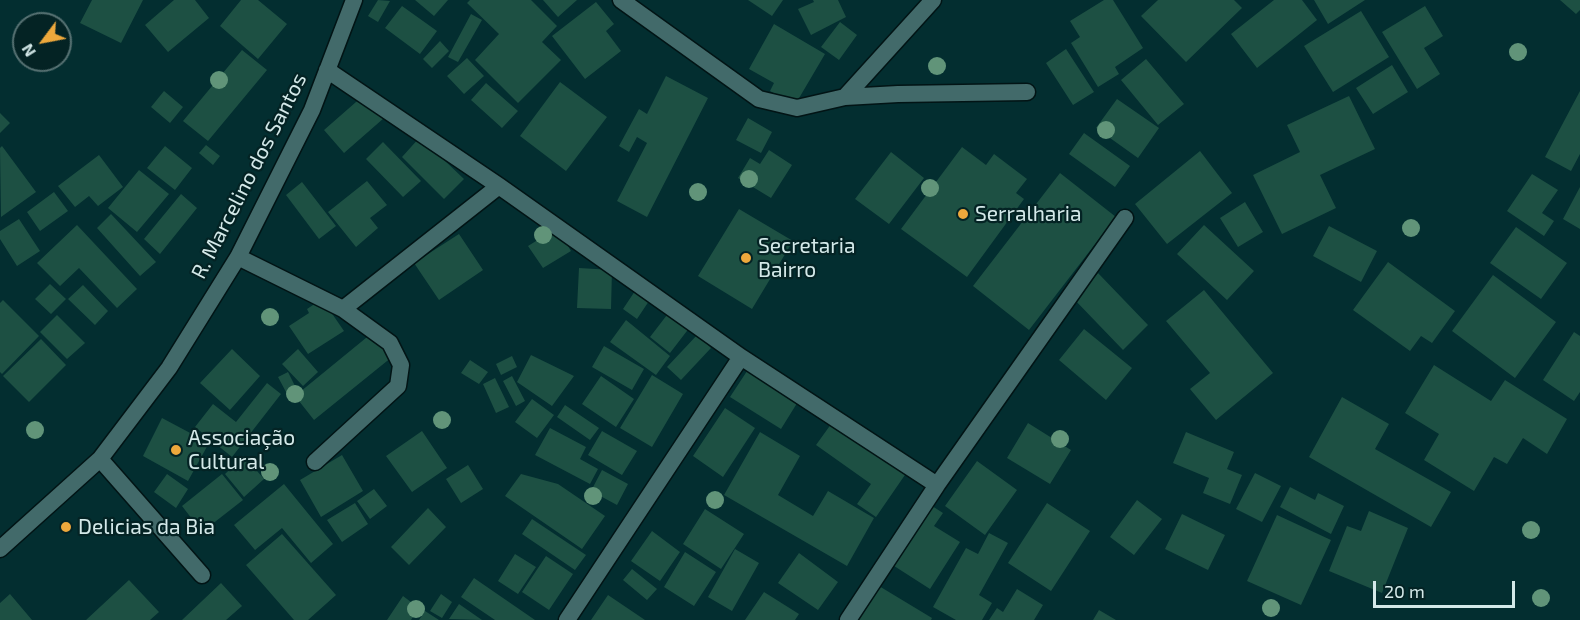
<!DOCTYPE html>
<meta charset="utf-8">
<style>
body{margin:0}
#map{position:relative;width:1580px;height:620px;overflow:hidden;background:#032e30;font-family:"Exo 2",sans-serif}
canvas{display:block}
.north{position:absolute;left:12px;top:12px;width:60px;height:60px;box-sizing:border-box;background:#042324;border:2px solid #577273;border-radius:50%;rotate:238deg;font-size:16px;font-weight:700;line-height:24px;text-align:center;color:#d4e9e9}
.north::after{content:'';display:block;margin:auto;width:21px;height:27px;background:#eda83c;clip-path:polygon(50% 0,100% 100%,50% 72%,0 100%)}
.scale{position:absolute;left:1373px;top:581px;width:142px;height:27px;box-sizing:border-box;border:3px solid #d4e9e9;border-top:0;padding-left:8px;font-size:18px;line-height:21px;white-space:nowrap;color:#d4e9e9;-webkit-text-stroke:4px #042324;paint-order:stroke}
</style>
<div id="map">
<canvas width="1580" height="620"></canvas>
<div class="north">N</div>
<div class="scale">20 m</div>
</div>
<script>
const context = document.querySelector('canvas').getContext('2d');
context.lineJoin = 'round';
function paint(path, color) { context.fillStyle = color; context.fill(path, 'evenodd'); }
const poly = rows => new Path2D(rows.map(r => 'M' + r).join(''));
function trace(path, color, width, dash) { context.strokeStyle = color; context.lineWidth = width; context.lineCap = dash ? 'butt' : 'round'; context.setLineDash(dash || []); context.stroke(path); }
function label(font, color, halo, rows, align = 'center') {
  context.font = font + ' "Exo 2",sans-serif'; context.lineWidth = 4.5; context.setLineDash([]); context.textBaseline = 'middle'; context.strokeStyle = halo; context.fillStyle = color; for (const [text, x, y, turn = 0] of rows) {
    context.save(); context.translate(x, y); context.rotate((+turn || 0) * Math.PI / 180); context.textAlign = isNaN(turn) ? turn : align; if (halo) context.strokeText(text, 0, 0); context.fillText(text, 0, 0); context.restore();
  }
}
const building = poly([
 [92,0,143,0,121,43,80,23],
 [174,0,195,0,209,18,168,52,145,25],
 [241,0,258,0,287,24,258,59,220,26],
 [378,0,390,1,378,22,368,16],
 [415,0,448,0,434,16],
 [470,0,531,0,557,26,542,42,561,60,518,103,475,60,499,34,467,3],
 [543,0,577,0,558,17],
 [748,0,783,0,772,16],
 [813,0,838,0,846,17,811,35,798,9,814,2],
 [1104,0,1113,0,1143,48,1115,67,1119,74,1098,87,1071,43,1080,37,1070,21],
 [1158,0,1234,0,1242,8,1186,62,1141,16],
 [1274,0,1302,0,1317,20,1257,68,1231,34],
 [1314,0,1365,0,1328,24],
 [1560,0,1580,0,1580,10,1576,14],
 [596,2,614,24,606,31,621,51,585,79,552,36],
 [402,6,437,31,420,54,385,28],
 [1425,6,1443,36,1424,48,1440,74,1417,89,1382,32],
 [1361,11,1389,57,1333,92,1304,46],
 [471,14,482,20,458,62,448,57],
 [840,22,857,35,839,60,821,47],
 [774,24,825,54,795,105,770,91,774,83,749,69],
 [440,41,449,51,432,68,423,59],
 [1066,49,1094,92,1073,105,1046,63],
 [242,50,267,70,208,141,183,121],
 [467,58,484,76,464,94,447,76],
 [1146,59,1184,104,1158,125,1121,80],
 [1392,65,1408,92,1373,114,1356,88],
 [666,76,708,98,647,217,617,201,647,143,637,137,629,152,619,146,639,109,647,114],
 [560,82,607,117,566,171,520,136],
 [486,83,518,111,502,128,471,100],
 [164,91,183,107,170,123,151,107],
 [1580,91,1580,154,1571,171,1545,157],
 [364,95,384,118,344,153,324,130],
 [1349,96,1375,149,1320,175,1336,208,1282,234,1253,175,1300,152,1287,125],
 [1117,99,1159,128,1138,158,1096,128],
 [0,113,10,123,0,133],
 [748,118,772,132,761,153,736,140],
 [1084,133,1130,166,1115,187,1069,154],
 [420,137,464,179,444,199,402,157],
 [383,142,421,181,403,197,366,159],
 [206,145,220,156,213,165,199,153],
 [2,146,36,192,1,217,0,148],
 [165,146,192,168,175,190,147,168],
 [962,147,986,165,994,154,1027,179,1016,193,1024,199,967,277,901,229],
 [769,150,792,165,771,198,738,178,750,158,760,164],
 [1200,151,1232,193,1167,244,1135,204],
 [891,152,924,178,889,224,855,199],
 [99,155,123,187,98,206,89,196,75,207,58,186],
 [139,170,169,194,137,232,108,208],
 [1060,173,1116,217,1029,330,973,286],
 [1532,174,1558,190,1542,213,1554,221,1544,236,1507,211],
 [367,181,387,205,370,218,378,228,356,247,328,212],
 [302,182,336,226,319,239,286,195],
 [1580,187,1580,229,1563,219],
 [54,192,68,211,40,231,27,212],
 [181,194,197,208,160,254,144,239],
 [1245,202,1263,232,1238,247,1220,218],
 [739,209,793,241,752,309,698,276],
 [111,214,156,262,140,276,97,228],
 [19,219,40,251,17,266,0,239,0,231],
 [77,225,137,289,117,308,79,268,60,286,37,263],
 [1204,225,1254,271,1227,300,1177,254],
 [1329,226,1377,251,1361,282,1313,256],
 [1516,227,1567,263,1541,299,1490,263],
 [557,228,571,251,543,268,528,246],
 [459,234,483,270,439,300,414,263],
 [1388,262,1455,311,1432,343,1421,336,1410,351,1353,310],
 [579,268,612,270,611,309,577,308],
 [1098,273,1148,325,1123,350,1072,297],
 [1493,275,1556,322,1515,378,1452,331],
 [50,284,66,299,51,314,35,299],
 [83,285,108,311,95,325,68,299],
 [637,288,651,298,637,319,623,309],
 [1204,290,1273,373,1216,420,1190,389,1210,373,1166,321],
 [322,299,344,331,308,354,289,326,309,313,307,309],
 [3,300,39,336,2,374,0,372,0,303],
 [670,311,690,327,670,353,650,337],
 [57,315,85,343,67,359,40,332],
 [626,320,670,356,656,375,610,342],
 [1084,329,1132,368,1106,400,1059,360],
 [1574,332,1580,336,1580,392,1574,401,1543,380],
 [372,333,392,357,314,420,295,396],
 [698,334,711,348,681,380,667,367],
 [41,339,66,365,29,402,3,376],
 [604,346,644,369,632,390,592,367],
 [232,349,260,376,230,410,200,383],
 [298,349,318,372,303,386,282,364],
 [531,355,574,376,552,406,517,382],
 [512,356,517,367,501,375,496,364],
 [470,360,488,372,479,384,461,373],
 [1434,365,1491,401,1505,380,1567,419,1547,454,1523,438,1507,464,1494,457,1474,491,1424,460,1439,434,1405,413],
 [749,368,799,400,781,429,730,397],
 [288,372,296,388,286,392,278,377],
 [652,375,683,394,652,447,620,428],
 [512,376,525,401,516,406,503,381],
 [601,376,634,399,616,427,582,404],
 [495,378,509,407,496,413,483,384],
 [267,383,281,394,232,457,195,427,213,404,236,422],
 [1342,397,1389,424,1375,449,1451,492,1431,527,1309,457],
 [532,399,554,415,537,438,515,422],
 [565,405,599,428,590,440,557,417],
 [725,408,755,428,723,477,693,456],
 [162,418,209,443,188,481,143,456],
 [834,420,907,472,876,517,857,504,871,484,816,445],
 [1028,423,1071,450,1050,484,1007,458],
 [550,428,586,447,580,459,598,469,590,484,535,455],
 [422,431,447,468,412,492,386,456],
 [602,431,637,451,622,475,588,455],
 [760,432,800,456,778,495,813,516,828,491,874,518,847,566,724,495],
 [1186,432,1234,452,1227,469,1242,475,1230,504,1203,493,1209,478,1173,463],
 [342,455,363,491,321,517,300,480],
 [244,456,264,479,244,497,225,474],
 [977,461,1017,490,985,535,945,506],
 [468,465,483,489,461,503,446,479],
 [602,470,628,484,617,505,591,491],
 [1255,473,1281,486,1262,522,1236,509],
 [167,474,188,489,176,508,154,492],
 [222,474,243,500,202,532,182,506],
 [521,474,558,484,605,516,582,549,505,496],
 [284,484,333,544,311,563,282,528,255,550,234,525],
 [1290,487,1315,500,1318,493,1344,506,1331,534,1280,507],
 [374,489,387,506,370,519,357,501],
 [1137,500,1162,519,1134,555,1110,537],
 [355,503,368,524,342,542,327,520],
 [1047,503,1090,531,1051,591,1008,563],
 [929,504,943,513,934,526,960,542,930,589,891,564],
 [428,508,446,527,409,565,391,547],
 [705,509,744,534,721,569,683,544],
 [1369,511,1408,528,1382,593,1329,571,1347,526,1361,531],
 [1182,514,1225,535,1208,570,1165,549],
 [1277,515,1331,540,1301,605,1247,581],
 [532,519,586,555,575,570,522,534],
 [652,531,680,552,660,581,631,561],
 [989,533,1008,543,979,595,992,603,982,620,956,620,933,607,966,548,978,554],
 [282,534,336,595,308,620,294,620,246,565],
 [735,549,759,563,732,611,708,597],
 [685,552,716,572,694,606,664,587],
 [799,553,838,582,818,610,778,583],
 [515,554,536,567,518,594,498,581],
 [546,556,573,574,549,610,522,592],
 [632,569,657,589,647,600,623,580],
 [474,578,535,620,495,620,461,597],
 [129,580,159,612,150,620,86,620],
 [221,583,242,606,226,620,182,620],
 [874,583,932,618,931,620,851,620],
 [1017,589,1043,605,1034,620,989,620,997,608,1003,612],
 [764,592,799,614,795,620,745,620],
 [10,594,32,620,0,620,0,603],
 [441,594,452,602,442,618,430,611],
 [608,595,645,620,591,620],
 [403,596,419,608,411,620,387,620],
 [459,604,482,620,449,619],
 [1099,610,1116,620,1093,620],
 [425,611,439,620,419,620]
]);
const minor = poly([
 [621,0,759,99,797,108,845,97,898,94,1027,92],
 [327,70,499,186,741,357,937,485],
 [845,97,933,0],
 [238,257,343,309,390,343,401,365,398,386,315,462],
 [343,309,499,186],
 [100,459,202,575],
 [0,549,100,459,169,368,238,257,312,110,354,0],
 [567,620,741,357],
 [848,620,937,485,1125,218]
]);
const trees = [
 [1518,52],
 [937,66],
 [219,80],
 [1106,130],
 [749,179],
 [930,188],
 [698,192],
 [1411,228],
 [543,235],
 [270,317],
 [295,394],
 [442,420],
 [35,430],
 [1060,439],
 [270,472],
 [593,496],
 [715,500],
 [1531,530],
 [1541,598],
 [1271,608],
 [416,609]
];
const markers = [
 [963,214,6,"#eda83c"],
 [746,258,6,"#eda83c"],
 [176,450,6,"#eda83c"],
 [66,527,6,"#eda83c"]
];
const streetNames = [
 ["R. Marcelino dos Santos",249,176,-63]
];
const poiNames = [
 ["Serralharia",975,214],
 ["Secretaria",758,246],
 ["Bairro",758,270],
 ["Associação",188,438],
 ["Cultural",188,462],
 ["Delicias da Bia",78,527]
];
paint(building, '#1d5043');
trace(minor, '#021415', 19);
trace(minor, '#426a6a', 16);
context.fillStyle = '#619479';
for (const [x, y] of trees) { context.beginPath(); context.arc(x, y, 9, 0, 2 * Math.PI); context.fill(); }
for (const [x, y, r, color] of markers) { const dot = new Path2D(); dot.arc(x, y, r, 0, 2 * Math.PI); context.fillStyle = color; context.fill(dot); trace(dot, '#042324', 2); }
label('21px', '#d4e9e9', '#042324', streetNames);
label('21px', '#d4e9e9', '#042324', poiNames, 'left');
</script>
